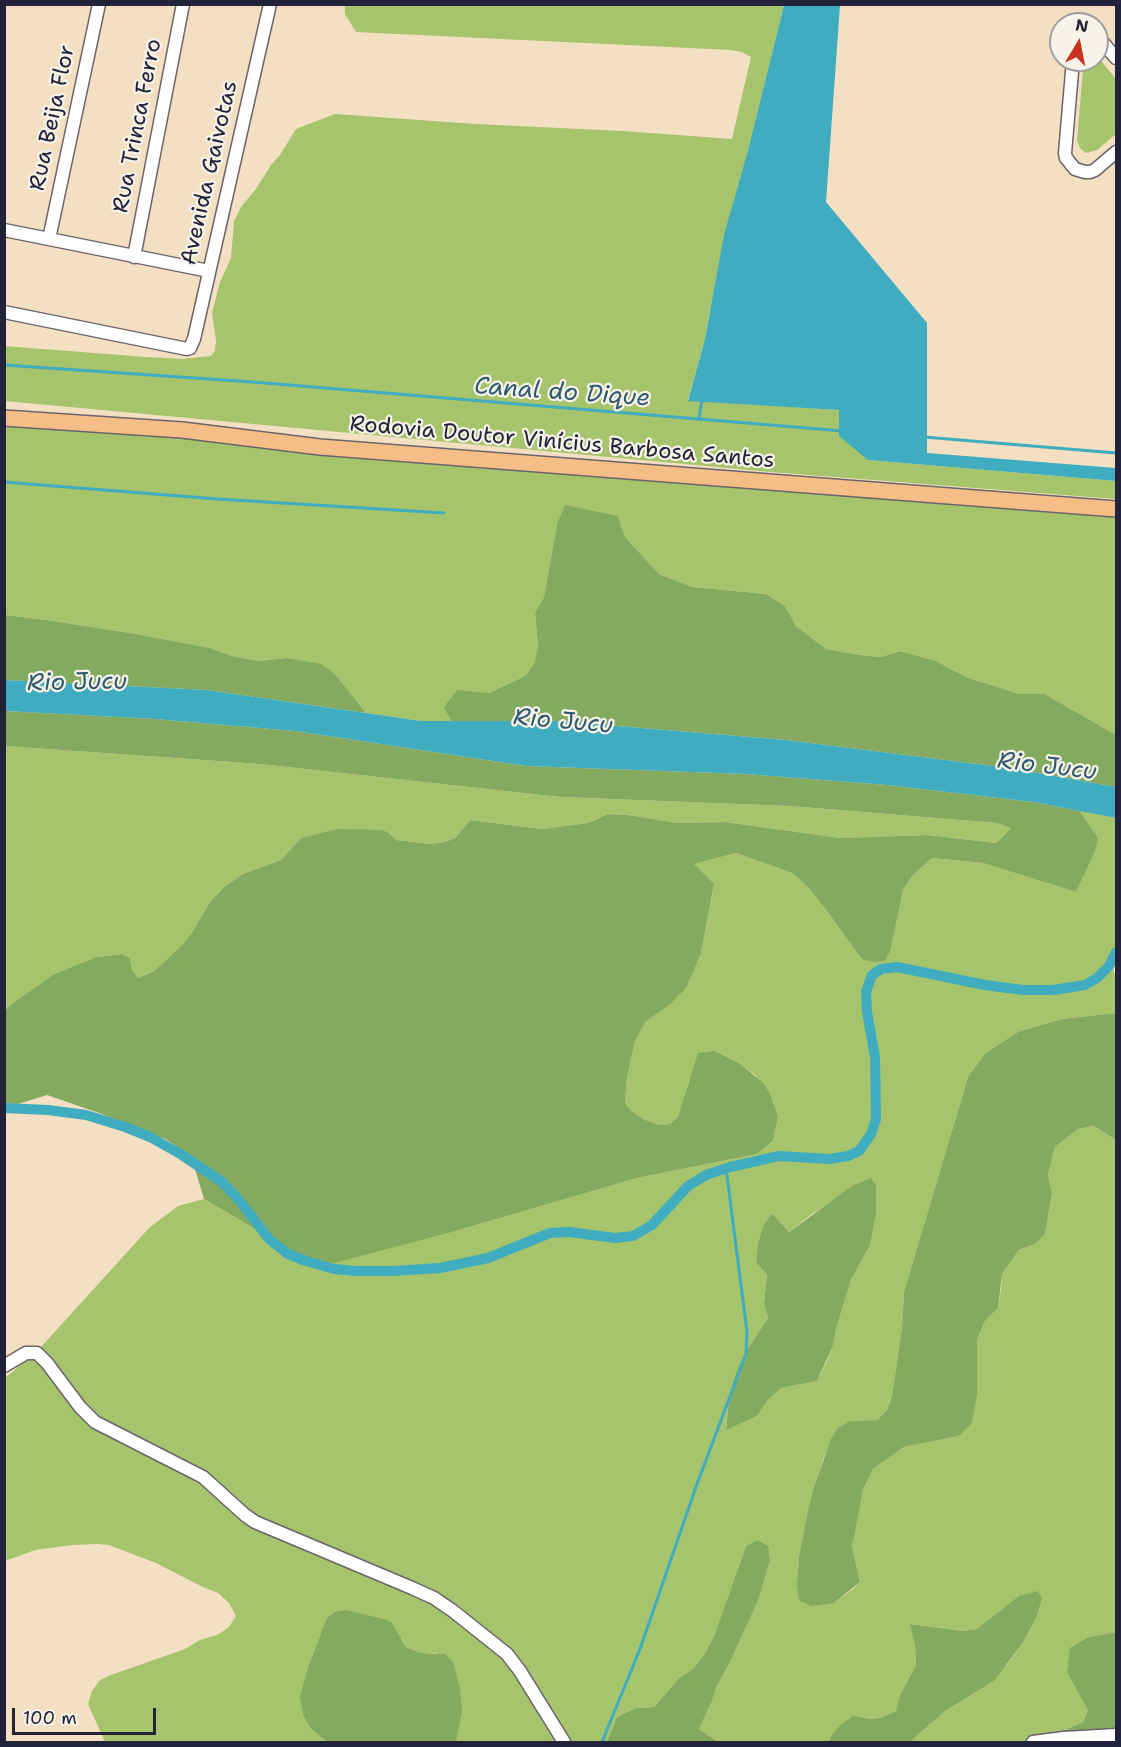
<!DOCTYPE html>
<meta charset="utf-8">
<style>
body{margin:0}
#map{position:relative;width:1121px;height:1747px;overflow:hidden;background:#f3dfc2;font-family:"Shantell Sans",sans-serif}
canvas{display:block}
.frame{position:absolute;inset:0;border:6px solid #22223b;pointer-events:none}
.north{position:absolute;left:1049px;top:12px;width:60px;height:60px;box-sizing:border-box;background:#f7f3e8;border:2px solid #a29fa3;border-radius:50%;rotate:10deg;font-size:16px;font-weight:700;line-height:24px;text-align:center;color:#22223b}
.north::after{content:'';display:block;margin:auto;width:21px;height:27px;background:#c8321e;clip-path:polygon(50% 0,100% 100%,50% 72%,0 100%)}
.scale{position:absolute;left:12px;top:1708px;width:144px;height:27px;box-sizing:border-box;border:3px solid #22223b;border-top:0;padding-left:8px;font-size:18px;line-height:21px;white-space:nowrap;color:#22223b;-webkit-text-stroke:4px #f7f3e8;paint-order:stroke}
</style>
<div id="map">
<canvas width="1121" height="1747"></canvas>
<div class="frame"></div>
<div class="north">N</div>
<div class="scale">100 m</div>
</div>
<script>
const context = document.querySelector('canvas').getContext('2d');
context.lineJoin = 'round';
function paint(path, color) { context.fillStyle = color; context.fill(path, 'evenodd'); }
const poly = rows => new Path2D(rows.map(r => 'M' + r).join(''));
function trace(path, color, width, dash) { context.strokeStyle = color; context.lineWidth = width; context.lineCap = dash ? 'butt' : 'round'; context.setLineDash(dash || []); context.stroke(path); }
function label(font, color, halo, rows, align = 'center') {
  context.font = font + ' "Shantell Sans",sans-serif'; context.lineWidth = 4.5; context.setLineDash([]); context.textBaseline = 'middle'; context.strokeStyle = halo; context.fillStyle = color; for (const [text, x, y, turn = 0] of rows) {
    context.save(); context.translate(x, y); context.rotate((+turn || 0) * Math.PI / 180); context.textAlign = isNaN(turn) ? turn : align; if (halo) context.strokeText(text, 0, 0); context.fillText(text, 0, 0); context.restore();
  }
}
const green = poly([
 [345,5,784,5,709,315,705,339,688,400,839,410,868,460,1116,481,1116,499,771,472,5,401,4,346,146,357,182,359,211,356,215,351,216,341,212,313,220,282,231,258,234,221,241,207,256,189,271,165,280,155,296,129,335,114,475,124,623,131,732,139,751,57,742,52,731,50,356,32,345,14],
 [1097,59,1102,62,1116,79,1116,134,1097,150,1086,153,1080,148,1077,141,1083,69,1087,61],
 [4,418,1116,516,1116,735,1045,694,1019,694,966,677,936,661,900,651,881,657,860,655,826,649,796,626,785,606,766,594,692,587,659,574,625,537,618,516,557,524,544,597,535,613,538,646,536,661,526,675,521,678,489,693,445,707,451,721,421,721,366,713,335,674,286,658,259,661,232,656,210,648,136,634,47,620,5,615],
 [5,746,260,764,560,797,790,806,997,823,1011,828,996,843,928,835,840,838,725,822,678,823,628,815,608,814,588,823,542,829,470,820,455,838,445,842,431,844,396,840,389,833,301,838,281,860,243,874,224,887,210,902,191,934,180,947,154,971,138,978,132,970,130,958,122,954,97,957,13,1004,5,1012],
 [1080,811,1116,818,1116,955,1111,964,1116,978,1116,1014,1106,1014,1062,1019,1020,1031,968,1077,904,1292,902,1328,892,1396,887,1410,877,1420,850,1421,825,1454,813,1489,807,1515,799,1556,797,1584,834,1603,853,1589,860,1582,852,1546,857,1514,863,1490,873,1469,904,1447,959,1436,977,1395,977,1340,985,1321,998,1308,1001,1289,1002,1274,1019,1250,1035,1244,1045,1234,1052,1193,1048,1175,1055,1147,1078,1129,1094,1126,1116,1140,1116,1632,1089,1637,1088,1710,1083,1722,1040,1742,911,1742,921,1732,944,1712,973,1694,1007,1665,1024,1641,1037,1616,1042,1599,991,1619,977,1629,963,1631,911,1624,915,1645,916,1665,900,1695,896,1711,883,1717,871,1719,854,1717,833,1733,828,1742,718,1742,699,1729,712,1701,716,1688,730,1662,758,1601,770,1561,757,1540,746,1546,714,1636,704,1655,693,1669,680,1677,654,1707,636,1708,617,1717,607,1742,454,1742,456,1741,437,1653,421,1653,406,1647,402,1639,365,1615,347,1610,321,1634,308,1667,303,1715,311,1729,327,1742,105,1742,88,1704,92,1691,100,1680,111,1675,185,1649,200,1640,217,1635,229,1627,236,1616,229,1603,218,1593,203,1587,156,1563,109,1545,97,1544,72,1545,35,1550,5,1561,5,1377,9,1375,42,1346,149,1228,178,1206,204,1199,305,1258,459,1230,637,1178,757,1154,773,1141,778,1117,755,1075,741,1064,715,1051,688,1083,686,1095,678,1117,670,1124,659,1125,643,1119,633,1112,627,1106,625,1101,627,1076,635,1041,645,1021,669,1005,701,953,714,885,693,864,736,853,792,873,808,887,830,915,857,953,891,949,903,890,913,875,932,858,983,863,1076,892,1098,838],
 [834,1200,870,1245,851,1280,836,1329,833,1346,827,1361,817,1381,781,1388,768,1400,757,1416,726,1429,729,1399,754,1340,768,1318,764,1303,767,1275,756,1263,758,1243,763,1226,772,1213,789,1232,809,1216]
]);
const forest = poly([
 [565,505,618,516,625,537,659,574,692,587,766,594,785,606,796,626,826,649,860,655,881,657,900,651,936,661,966,677,1019,694,1045,694,1116,735,1116,787,1009,768,786,740,557,721,451,721,444,707,457,690,489,693,521,678,526,675,535,662,538,646,535,613,544,597,557,524],
 [5,615,47,620,136,634,210,648,232,656,259,661,286,658,321,664,335,674,366,713,207,690,5,680],
 [5,711,155,719,295,731,526,766,746,774,887,785,1033,802,1080,811,1098,838,1095,851,1076,892,983,863,932,858,913,875,903,890,891,949,885,961,875,962,864,960,857,953,830,915,808,887,792,873,736,853,694,864,714,884,701,953,686,988,669,1005,645,1022,635,1041,627,1077,625,1101,627,1106,633,1112,643,1119,659,1125,670,1124,678,1117,698,1053,715,1051,741,1064,764,1084,770,1094,778,1117,773,1141,757,1154,637,1178,459,1230,334,1263,305,1258,204,1199,191,1156,165,1139,99,1113,47,1095,18,1104,5,1103,4,1012,12,1004,53,975,97,957,122,954,130,958,132,970,138,978,154,971,180,947,191,934,210,902,224,887,243,874,281,860,301,838,338,829,382,830,389,833,396,840,431,844,445,842,455,838,470,820,542,829,588,823,608,814,628,815,678,823,725,822,840,838,928,835,996,843,1011,828,997,823,790,806,560,797,260,764,5,746],
 [1106,1014,1116,1014,1116,1140,1094,1126,1078,1129,1055,1147,1048,1175,1052,1193,1045,1234,1035,1244,1019,1250,1002,1274,998,1308,985,1321,977,1340,977,1395,972,1423,959,1436,904,1447,873,1469,863,1490,852,1546,860,1582,834,1603,811,1606,799,1600,797,1584,799,1556,807,1515,813,1489,831,1439,838,1428,850,1421,877,1420,887,1410,892,1396,902,1328,904,1292,968,1077,986,1053,1020,1031,1062,1019],
 [871,1178,876,1186,876,1212,870,1245,851,1280,836,1329,833,1346,817,1381,781,1388,768,1400,757,1416,726,1430,729,1399,735,1376,744,1355,768,1318,764,1303,767,1275,756,1263,758,1243,763,1226,772,1213,789,1232,852,1186],
 [757,1540,768,1546,770,1561,758,1601,730,1662,716,1688,712,1701,699,1729,718,1742,607,1742,617,1717,636,1708,654,1707,680,1677,693,1669,704,1655,714,1636,746,1546],
 [1038,1591,1042,1599,1037,1616,1024,1641,995,1680,944,1712,921,1732,911,1742,828,1742,833,1733,843,1723,854,1716,871,1719,883,1717,896,1711,900,1695,916,1665,915,1645,910,1624,963,1631,977,1629,1019,1596],
 [347,1610,387,1620,392,1623,406,1647,421,1653,445,1654,453,1662,460,1688,462,1711,456,1741,454,1742,327,1742,311,1729,303,1715,300,1697,308,1667,327,1618,335,1612],
 [1116,1632,1116,1742,1040,1742,1083,1722,1088,1710,1067,1672,1070,1648,1089,1637]
]);
const water = poly([
 [784,5,840,5,826,202,927,323,927,453,1116,468,1116,481,868,460,839,436,839,410,688,401,705,339,724,235,748,151],
 [5,680,207,690,421,721,557,721,786,740,1009,768,1116,787,1116,818,1033,802,887,785,746,774,526,766,295,731,155,719,5,711]
]);
const stream = poly([
 [4,365,253,382,843,431],
 [699,419,702,400],
 [924,437,1116,453],
 [4,482,217,499,444,513],
 [602,1742,640,1649,697,1484,746,1354,747,1332,726,1168]
]);
const canal = poly([
 [4,1108,48,1110,86,1115,125,1127,150,1137,182,1155,222,1182,239,1200,269,1239,288,1254,303,1260,334,1269,356,1271,393,1271,440,1268,488,1258,550,1233,569,1232,615,1238,633,1236,652,1225,688,1186,706,1175,730,1167,779,1156,829,1159,848,1156,859,1151,871,1134,876,1119,875,1057,867,1012,866,992,872,975,881,969,897,967,985,985,1023,990,1053,990,1085,985,1097,978,1109,966,1116,952]
]);
const minor = poly([
 [1097,41,1104,44,1116,58],
 [1073,60,1065,153,1066,158,1075,169,1085,172,1090,172,1095,170,1116,152],
 [4,230,209,271],
 [49,239,99,4],
 [134,257,183,4],
 [4,312,187,349,190,348,194,339,270,4],
 [4,1366,26,1353,37,1353,47,1363,80,1407,95,1422,203,1477,245,1515,255,1522,412,1588,434,1598,453,1611,507,1654,520,1671,564,1742],
 [1033,1742,1064,1738,1116,1735]
]);
const major = poly([
 [4,418,182,430,320,447,1116,509]
]);
const streetNames = [
 ["Rua Beija Flor",53,118,-78],
 ["Rua Trinca Ferro",138,126,-79],
 ["Avenida Gaivotas",210,173,-77],
 ["Rodovia Doutor Vinícius Barbosa Santos",562,443,5]
];
const waterNames = [
 ["Canal do Dique",562,393,4],
 ["Rio Jucu",77,683,-1],
 ["Rio Jucu",563,722,5],
 ["Rio Jucu",1047,767,7]
];
paint(green, '#a5c46c');
paint(forest, '#84aa60');
paint(water, '#40acbf');
trace(stream, '#40acbf', 3);
trace(canal, '#40acbf', 10);
trace(minor, '#6b646a', 15);
trace(major, '#6b646a', 18);
trace(minor, '#fff', 12);
trace(major, '#f6be87', 15);
label('22px', '#22223b', '#f7f3e8', streetNames);
label('italic 24px', '#2e5970', '#f7f3e8', waterNames);
</script>
